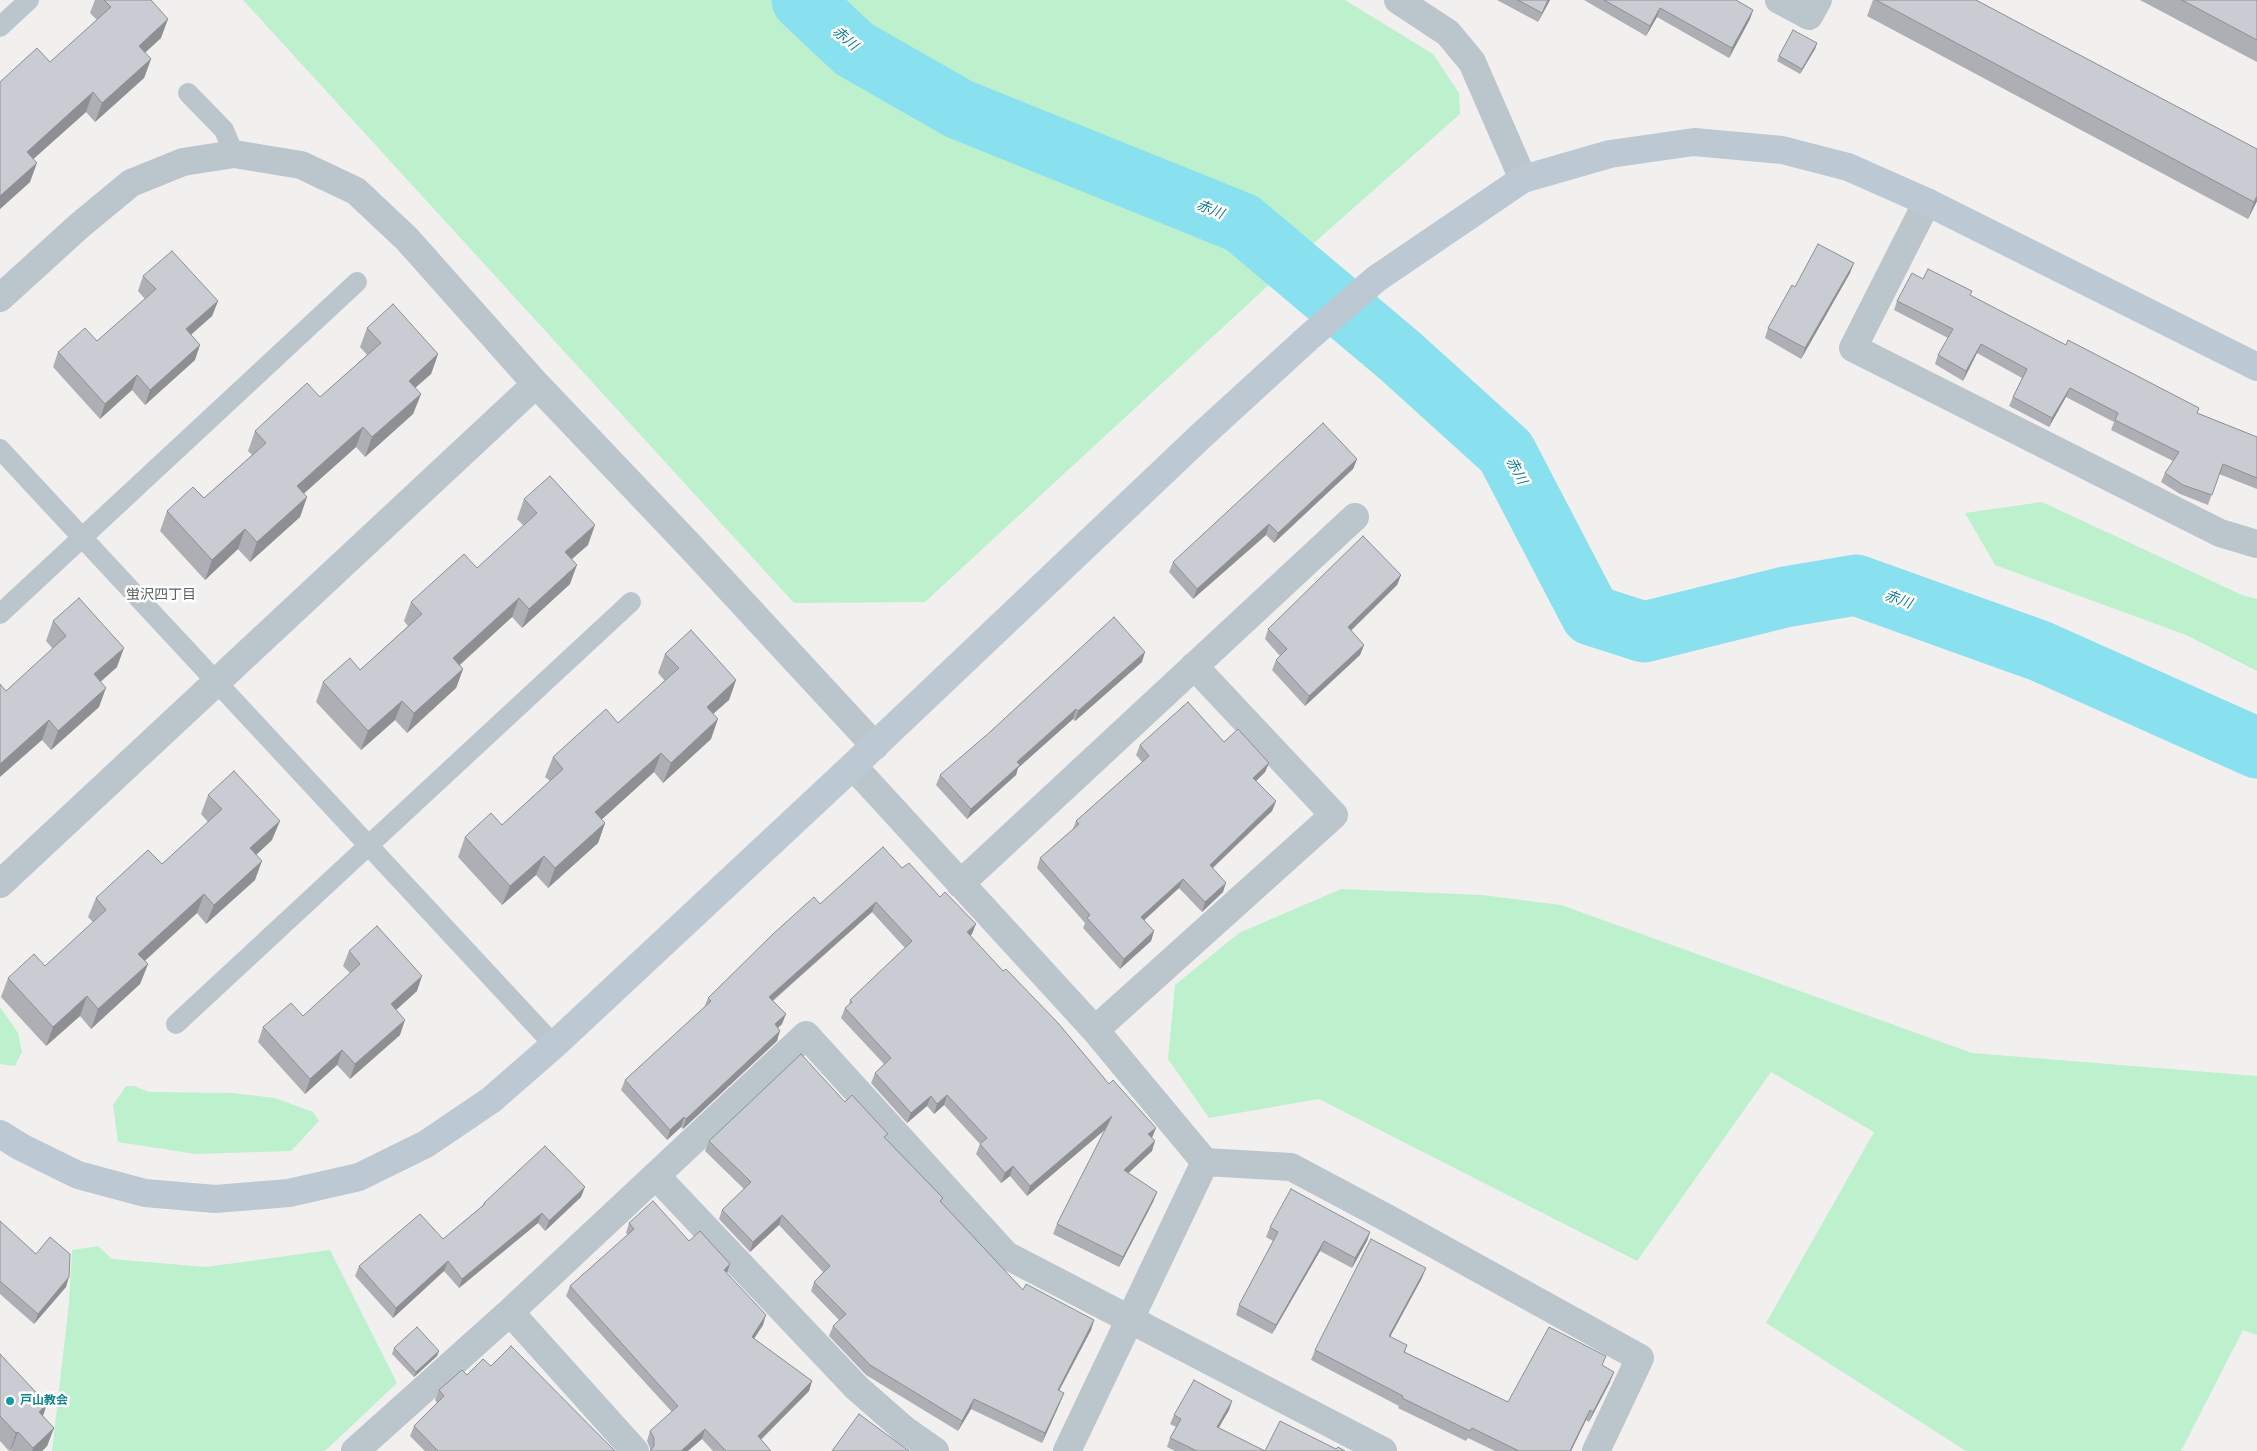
<!DOCTYPE html>
<meta charset="utf-8">
<style>
body{margin:0}
canvas{display:block;background:#f2efef}
</style>
<canvas width="2257" height="1451"></canvas>
<script>
const context = document.querySelector('canvas').getContext('2d');
context.lineJoin = 'round';
function paint(path, color) { context.fillStyle = color; context.fill(path, 'evenodd'); }
const poly = rows => new Path2D(rows.map(r => 'M' + r).join(''));
function trace(path, color, width, dash) { context.strokeStyle = color; context.lineWidth = width; context.lineCap = dash ? 'butt' : 'round'; context.setLineDash(dash || []); context.stroke(path); }
function label(font, color, halo, rows, align = 'center') {
  context.font = font + ' "Archivo Narrow","Noto Sans JP",sans-serif'; context.lineWidth = 5; context.setLineDash([]); context.textBaseline = 'middle'; context.strokeStyle = halo; context.fillStyle = color; for (const [text, x, y, turn = 0] of rows) {
    context.save(); context.translate(x, y); context.rotate((+turn || 0) * Math.PI / 180); context.textAlign = isNaN(turn) ? turn : align; if (halo) context.strokeText(text, 0, 0); context.fillText(text, 0, 0); context.restore();
  }
}
const green = poly([
 [243,0,1345,0,1433,54,1459,93,1460,114,1324,234,925,602,794,603],
 [2042,502,2242,595,2257,599,2257,671,2186,635,1995,565,1965,513],
 [1341,889,1482,895,1561,905,1972,1053,2257,1076,2257,1335,2243,1330,2181,1451,1966,1451,1766,1323,1874,1132,1771,1072,1637,1261,1319,1099,1209,1118,1168,1059,1175,985,1239,933],
 [0,1007,18,1033,22,1052,15,1066,0,1064],
 [126,1086,134,1086,149,1092,232,1093,275,1098,313,1112,319,1121,291,1151,196,1154,118,1142,113,1105],
 [98,1246,112,1259,206,1267,330,1250,397,1383,325,1451,52,1451,69,1303,72,1250]
]);
const river = poly([
 [802,0,854,49,959,109,1242,223,1400,356,1506,452,1591,615,1644,632,1785,597,1856,585,2040,651,2257,748]
]);
const lane = poly([
 [0,27,29,0],
 [188,93,224,130,234,154],
 [0,449,554,1045],
 [0,614,357,282],
 [176,1024,631,602]
]);
const street = poly([
 [1398,0,1448,33,1472,62,1523,179],
 [1779,0,1809,16,1818,0],
 [1927,202,1853,348,2220,533,2257,544],
 [0,298,79,226,131,183,183,162,234,154,301,165,356,191,407,239,536,384,691,547,875,746],
 [853,766,1095,1030,1205,1162,1291,1167,1387,1218,1640,1358,1596,1451],
 [0,884,536,384],
 [960,884,1355,517],
 [1095,1030,1334,815,1194,666],
 [656,1176,857,1388,905,1430,935,1451],
 [510,1312,635,1451],
 [355,1451,510,1312,806,1035,1006,1255,1383,1451],
 [1067,1451,1205,1162]
]);
const secondary = poly([
 [0,1134,21,1147,78,1175,145,1193,215,1199,289,1193,359,1177,426,1144,491,1100,554,1045,853,766,1202,435,1308,338,1376,279,1523,179,1610,154,1694,142,1782,150,1848,167,1927,202,2257,367]
]);
const wall = poly([
 [95,0,151,0,161,38,145,53,151,59,144,78,95,122,86,112,33,159,30,182,0,209,0,82,50,62,97,20,90,13],
 [1497,0,1550,0,1538,22],
 [1584,0,1736,0,1753,10,1750,19,1729,58,1657,17,1646,36],
 [1873,0,1976,0,2257,201,2248,219,1867,16],
 [2140,0,2257,0,2257,62],
 [1817,43,1815,49,1800,74,1777,61,1779,56],
 [1850,273,1801,359,1765,338,1768,328,1795,287],
 [143,276,218,301,212,316,191,335,195,360,145,405,132,390,100,419,53,367,58,352,97,341,145,299,138,291],
 [1923,279,1970,296,2066,345,2199,408,2197,413,2257,437,2257,489,2219,474,2208,505,2180,494,2161,482,2165,473,2173,461,2111,430,2114,422,2066,397,2049,427,2009,406,2013,397,2022,378,1977,353,1963,381,1935,364,1938,355,1948,338,1894,310,1897,301],
 [367,328,438,354,431,374,415,388,421,394,413,414,365,457,356,447,303,494,307,497,300,517,250,562,238,549,205,580,160,531,167,511,204,498,252,455,248,451,255,431,320,397,367,355,360,347],
 [1357,459,1353,469,1274,543,1266,535,1193,599,1169,572,1173,562],
 [524,499,588,545,572,559,570,584,522,628,512,617,460,665,463,669,456,688,407,733,395,720,361,750,316,702,323,682,360,670,408,626,404,621,411,602,477,568,524,526,517,519],
 [1401,575,1397,585,1351,631,1364,645,1360,655,1305,706,1272,670,1276,660,1280,656,1265,639,1268,629],
 [53,621,117,667,101,681,99,707,51,750,42,740,6,691,53,649,46,641],
 [665,654,736,680,729,700,713,714,711,739,663,783,654,772,601,820,605,823,598,843,548,888,536,875,502,905,458,857,465,837,502,825,550,781,545,777,553,757,618,723,665,681,658,673],
 [1142,662,1075,721,1073,719,1018,768,1016,775,967,819,936,785,940,775],
 [1224,742,1269,763,1265,772,1256,781,1276,801,1272,811,1213,868,1223,892,1202,912,1179,888,1144,920,1154,931,1151,941,1120,969,1083,928,1085,923,1037,868,1040,858,1073,829,1076,821,1142,762,1136,755,1140,745],
 [208,795,272,840,256,855,255,880,206,924,197,913,145,961,148,964,140,984,91,1029,80,1016,46,1046,1,997,8,978,45,966,93,922,88,917,96,898,162,864,208,822,201,814],
 [902,868,972,934,970,936,1152,1138,1152,1151,1128,1173,1157,1192,1153,1202,1119,1267,1053,1234,1057,1224,1106,1129,1027,1196,1010,1176,1001,1183,976,1154,980,1144,944,1105,934,1114,927,1106,907,1123,871,1083,875,1073,884,1064,841,1018,845,1008,849,1005,850,1000,905,948,872,912,773,1001,782,1024,778,1028,777,1041,683,1129,681,1127,667,1140,621,1090,625,1080,704,1008,708,998,820,904],
 [349,951,417,991,396,1010,400,1035,350,1079,337,1065,305,1094,258,1042,263,1027,303,1016,350,973,343,966],
 [845,1102,886,1139,943,1198,941,1202,1023,1290,1094,1320,1091,1330,1059,1391,1060,1403,1042,1443,971,1409,958,1431,866,1375,829,1336,833,1326,839,1320,811,1291,814,1282,823,1272,779,1225,750,1252,719,1219,722,1210,744,1189,705,1151,709,1141],
 [581,1197,545,1231,538,1223,459,1288,444,1271,393,1318,355,1276,359,1266,443,1239,482,1206,484,1203],
 [0,1221,66,1287,34,1324,0,1294],
 [629,1223,689,1241,727,1273,763,1325,754,1339,812,1381,809,1391,761,1440,771,1451,713,1451,702,1439,650,1451,650,1448,647,1441,650,1431,672,1412,566,1296,570,1286,628,1235,626,1233],
 [1270,1227,1370,1232,1367,1241,1352,1268,1320,1251,1272,1334,1236,1315,1239,1305,1273,1241,1266,1237],
 [1422,1278,1390,1337,1407,1345,1405,1352,1508,1402,1603,1366,1610,1382,1589,1422,1586,1420,1571,1451,1495,1451,1468,1438,1466,1441,1398,1408,1399,1406,1311,1360,1315,1350],
 [394,1348,439,1351,437,1356,414,1377,392,1354],
 [0,1354,43,1416,54,1428,47,1446,42,1451,12,1451,11,1450,9,1451,0,1441],
 [491,1366,615,1451,425,1451,410,1436,414,1426,437,1403,435,1400,439,1390,467,1375],
 [1232,1401,1229,1410,1218,1428,1265,1451,1336,1449,1345,1451,1175,1451,1167,1447,1170,1438,1176,1427,1170,1424,1174,1415]
]);
const shadedWall = poly([
 [1548,0,1550,0,1538,22,1542,13],
 [1660,8,1657,17,1646,36,1650,26],
 [1753,10,1750,19,1729,58,1732,48],
 [168,19,161,38,131,65,139,46],
 [1817,43,1815,49,1800,74,1802,69],
 [151,59,144,78,95,122,102,103],
 [93,92,86,112,20,171,27,152],
 [37,163,30,182,0,209,0,196],
 [2257,196,2257,201,2248,219,2254,202],
 [1854,263,1850,273,1801,359,1805,348],
 [218,301,212,316,180,344,186,329],
 [1981,344,1977,353,1963,381,1966,371],
 [200,345,195,360,145,405,150,390],
 [438,354,431,374,401,400,409,381],
 [137,375,132,390,100,419,105,404],
 [2070,388,2066,397,2049,427,2052,418],
 [421,394,413,414,365,457,372,437],
 [363,427,356,447,290,506,297,486],
 [1357,459,1353,469,1274,543,1278,533],
 [307,497,300,517,250,562,257,542],
 [1269,524,1266,535,1193,599,1197,589],
 [595,525,588,545,558,571,565,552],
 [245,529,238,549,205,580,212,560],
 [577,565,570,584,522,628,529,609],
 [1401,575,1397,585,1344,637,1348,627],
 [519,598,512,617,446,677,453,658],
 [1364,645,1360,655,1305,706,1309,696],
 [124,648,117,667,87,694,94,674],
 [1145,652,1142,662,1075,721,1078,711],
 [463,669,456,688,407,733,414,713],
 [736,680,729,700,699,726,707,707],
 [106,688,99,707,51,750,58,731],
 [402,701,395,720,361,750,368,731],
 [1076,709,1073,719,1018,768,1016,775,967,819,971,809,1017,762],
 [718,719,711,739,663,783,671,763],
 [49,720,42,740,0,777,0,764],
 [661,753,654,772,588,832,595,812],
 [1269,763,1265,772,1250,787,1253,778],
 [1276,801,1272,811,1206,874,1210,865],
 [280,821,272,840,243,867,250,848],
 [605,823,598,843,548,888,555,868],
 [544,856,536,875,502,905,510,886],
 [262,861,255,880,206,924,214,905],
 [1183,879,1179,888,1138,926,1141,917],
 [1226,883,1223,892,1202,912,1205,902],
 [204,894,197,913,131,973,138,954],
 [876,902,872,912,765,1007,769,997],
 [976,924,972,934,963,942,967,932],
 [1154,931,1151,941,1120,969,1124,959],
 [148,964,140,984,91,1029,98,1009],
 [422,976,417,991,386,1019,391,1004],
 [87,996,80,1016,46,1046,53,1027],
 [786,1014,782,1024,771,1034,775,1024],
 [405,1020,400,1035,350,1079,355,1064],
 [780,1031,777,1041,683,1129,686,1119],
 [342,1050,337,1065,305,1094,310,1079],
 [947,1095,944,1105,934,1114,937,1104],
 [931,1096,927,1106,907,1123,911,1113],
 [1112,1116,1109,1126,1027,1196,1030,1186],
 [684,1117,681,1127,667,1140,670,1130],
 [1156,1128,1152,1138,1148,1134],
 [1155,1141,1152,1151,1121,1180,1124,1170],
 [1013,1166,1010,1176,1001,1183,1005,1173],
 [585,1187,581,1197,545,1231,549,1221],
 [1157,1192,1153,1202,1119,1267,1123,1257],
 [542,1213,538,1223,459,1288,462,1279],
 [782,1215,779,1225,750,1252,753,1242],
 [1370,1232,1367,1241,1352,1268,1355,1258],
 [1324,1241,1320,1251,1272,1334,1276,1325],
 [448,1261,444,1271,393,1318,396,1308],
 [730,1264,727,1273,724,1270],
 [1426,1268,1422,1278,1385,1346,1389,1336],
 [69,1277,66,1287,34,1324,38,1314],
 [766,1315,763,1325,748,1347,752,1337],
 [1094,1320,1091,1330,1054,1400,1058,1390],
 [439,1351,437,1356,414,1377,416,1372],
 [1614,1372,1610,1382,1589,1422,1593,1412],
 [812,1381,809,1391,754,1446,758,1436],
 [1064,1393,1060,1403,1042,1443,1045,1433],
 [974,1399,971,1409,958,1431,962,1421],
 [1232,1401,1229,1410,1214,1436,1217,1427],
 [47,1404,41,1422,39,1412],
 [1590,1410,1586,1420,1571,1451,1570,1451],
 [54,1428,47,1446,42,1451,32,1451,33,1448],
 [705,1429,702,1439,688,1451,681,1451],
 [18,1432,11,1450,10,1451,16,1433]
]);
const building = poly([
 [104,0,151,0,168,19,139,46,151,59,102,103,93,92,27,152,37,163,0,196,0,82,37,48,50,62,111,7,104,0],
 [1518,0,1548,0,1542,13,1518,0],
 [1604,0,1736,0,1753,10,1732,48,1660,8,1650,26,1604,0],
 [1876,0,1976,0,2257,149,2257,196,2254,202,1876,0],
 [2182,0,2257,0,2257,40,2182,0],
 [1793,30,1817,43,1802,69,1779,56,1793,30],
 [1818,244,1854,263,1805,348,1768,328,1792,285,1795,287,1818,244],
 [172,251,218,301,186,329,200,345,150,390,137,375,105,404,58,352,85,328,97,341,156,289,143,276,172,251],
 [1928,269,1972,291,1970,295,2066,345,2068,340,2199,408,2197,413,2257,437,2257,478,2223,464,2212,495,2183,485,2165,473,2179,452,2115,420,2118,413,2070,388,2052,418,2013,397,2027,369,1981,344,1966,371,1938,355,1953,329,1897,301,1912,273,1923,279,1928,269],
 [393,304,438,354,409,381,421,394,372,437,363,427,297,486,307,497,257,542,245,529,212,560,167,511,193,487,204,498,266,443,255,431,307,383,320,397,381,343,367,328,393,304],
 [1323,423,1357,459,1278,533,1269,524,1197,589,1173,562,1323,423],
 [550,476,595,525,565,552,577,565,529,609,519,598,453,658,463,669,414,713,402,701,368,731,323,682,350,658,360,670,422,614,411,602,464,554,477,568,537,513,524,499,550,476],
 [1363,536,1401,575,1348,627,1364,645,1309,696,1276,660,1287,649,1268,629,1363,536],
 [79,598,124,648,94,674,106,688,58,731,49,720,0,764,0,684,6,691,66,636,53,621,79,598],
 [1114,617,1145,652,1078,711,1076,709,1017,762,1020,765,971,809,940,775,990,732,1114,617],
 [691,630,736,680,707,707,718,719,671,763,661,753,595,812,605,823,555,868,544,856,510,886,465,837,491,813,502,825,563,769,553,757,606,709,618,723,679,668,665,654,691,630],
 [1188,702,1224,742,1238,729,1269,763,1253,778,1276,801,1210,865,1226,883,1205,902,1183,879,1141,917,1154,931,1124,959,1087,918,1090,915,1040,858,1079,824,1076,821,1149,756,1140,745,1188,702],
 [234,771,280,821,250,848,262,861,214,905,204,894,138,954,148,964,98,1009,87,996,53,1027,8,978,34,954,45,966,106,910,96,898,148,850,162,864,222,809,208,795,234,771],
 [883,847,902,868,909,863,940,897,945,892,976,924,967,932,1003,971,1006,969,1058,1023,1109,1084,1113,1080,1156,1128,1148,1134,1155,1141,1124,1170,1157,1192,1123,1257,1057,1224,1112,1116,1030,1186,1013,1166,1005,1173,980,1144,987,1138,947,1095,937,1104,931,1096,911,1113,875,1073,891,1058,845,1008,852,1002,850,1000,912,941,876,902,769,997,786,1014,775,1024,780,1031,686,1119,684,1117,670,1130,625,1080,711,1001,708,998,773,934,814,897,820,904,883,847],
 [377,926,422,976,391,1004,405,1020,355,1064,342,1050,310,1079,263,1027,291,1003,303,1016,360,964,349,951,377,926],
 [801,1054,845,1102,852,1095,888,1134,884,1137,943,1198,940,1201,1023,1290,1026,1284,1094,1320,1058,1390,1064,1393,1045,1433,974,1399,962,1421,870,1365,833,1326,846,1314,814,1282,830,1266,782,1215,753,1242,722,1210,751,1182,709,1141,801,1054],
 [545,1146,585,1187,549,1221,542,1213,462,1279,448,1261,396,1308,359,1266,420,1214,443,1239,485,1204,484,1203,545,1146],
 [1291,1189,1370,1232,1355,1258,1324,1241,1276,1325,1239,1305,1278,1232,1270,1227,1291,1189],
 [653,1201,689,1241,700,1231,730,1264,724,1270,766,1315,752,1337,812,1381,758,1436,771,1451,726,1451,705,1429,681,1451,650,1451,654,1446,654,1438,650,1431,678,1406,570,1286,634,1229,629,1223,653,1201],
 [0,1221,36,1254,50,1237,70,1254,69,1277,38,1314,1,1282,0,1282,0,1221],
 [1371,1239,1426,1268,1389,1336,1407,1345,1404,1352,1508,1402,1549,1327,1606,1356,1602,1365,1614,1372,1593,1412,1590,1410,1570,1451,1519,1451,1472,1428,1470,1431,1402,1398,1403,1396,1315,1350,1371,1239],
 [417,1327,439,1351,416,1372,394,1348,417,1327],
 [511,1346,615,1451,438,1451,414,1426,444,1396,439,1390,462,1370,467,1375,483,1359,491,1366,511,1346],
 [0,1354,47,1404,39,1412,54,1428,33,1448,18,1432,16,1433,0,1416,0,1354],
 [1194,1380,1232,1401,1217,1427,1265,1451,1280,1421,1336,1449,1338,1447,1345,1451,1197,1451,1170,1438,1181,1419,1174,1415,1194,1380],
 [859,1414,909,1451,832,1451,859,1414]
]);
const markers = [
 [10,1401,5,"#0f9aa8"]
];
const cultureNames = [
 ["戸山教会",20,1401]
];
const waterNames = [
 ["赤川",845,39,40],
 ["赤川",1210,210,22],
 ["赤川",1516,471,63],
 ["赤川",1898,600,20]
];
const neighbourhoodNames = [
 ["蛍沢四丁目",161,595]
];
paint(green, '#bdf0cd');
trace(river, '#89e0ee', 61);
trace(lane, '#bac5cc', 20);
trace(street, '#bac5cc', 28);
trace(secondary, '#bcc9d3', 28);
paint(wall, '#adafb5');
paint(shadedWall, '#8d8f93');
paint(building, '#c9ccd2');
trace(building, '#8d8f93', 1);
for (const [x, y, r, color] of markers) { const dot = new Path2D(); dot.arc(x, y, r, 0, 2 * Math.PI); context.fillStyle = color; context.fill(dot); trace(dot, '#fff', 2); }
label('bold 12px', '#0d838f', '#fff', cultureNames, 'left');
label('italic 14px', '#0b7c8e', '#fff', waterNames);
label('14px', '#5b6064', '#fff', neighbourhoodNames);
</script>
